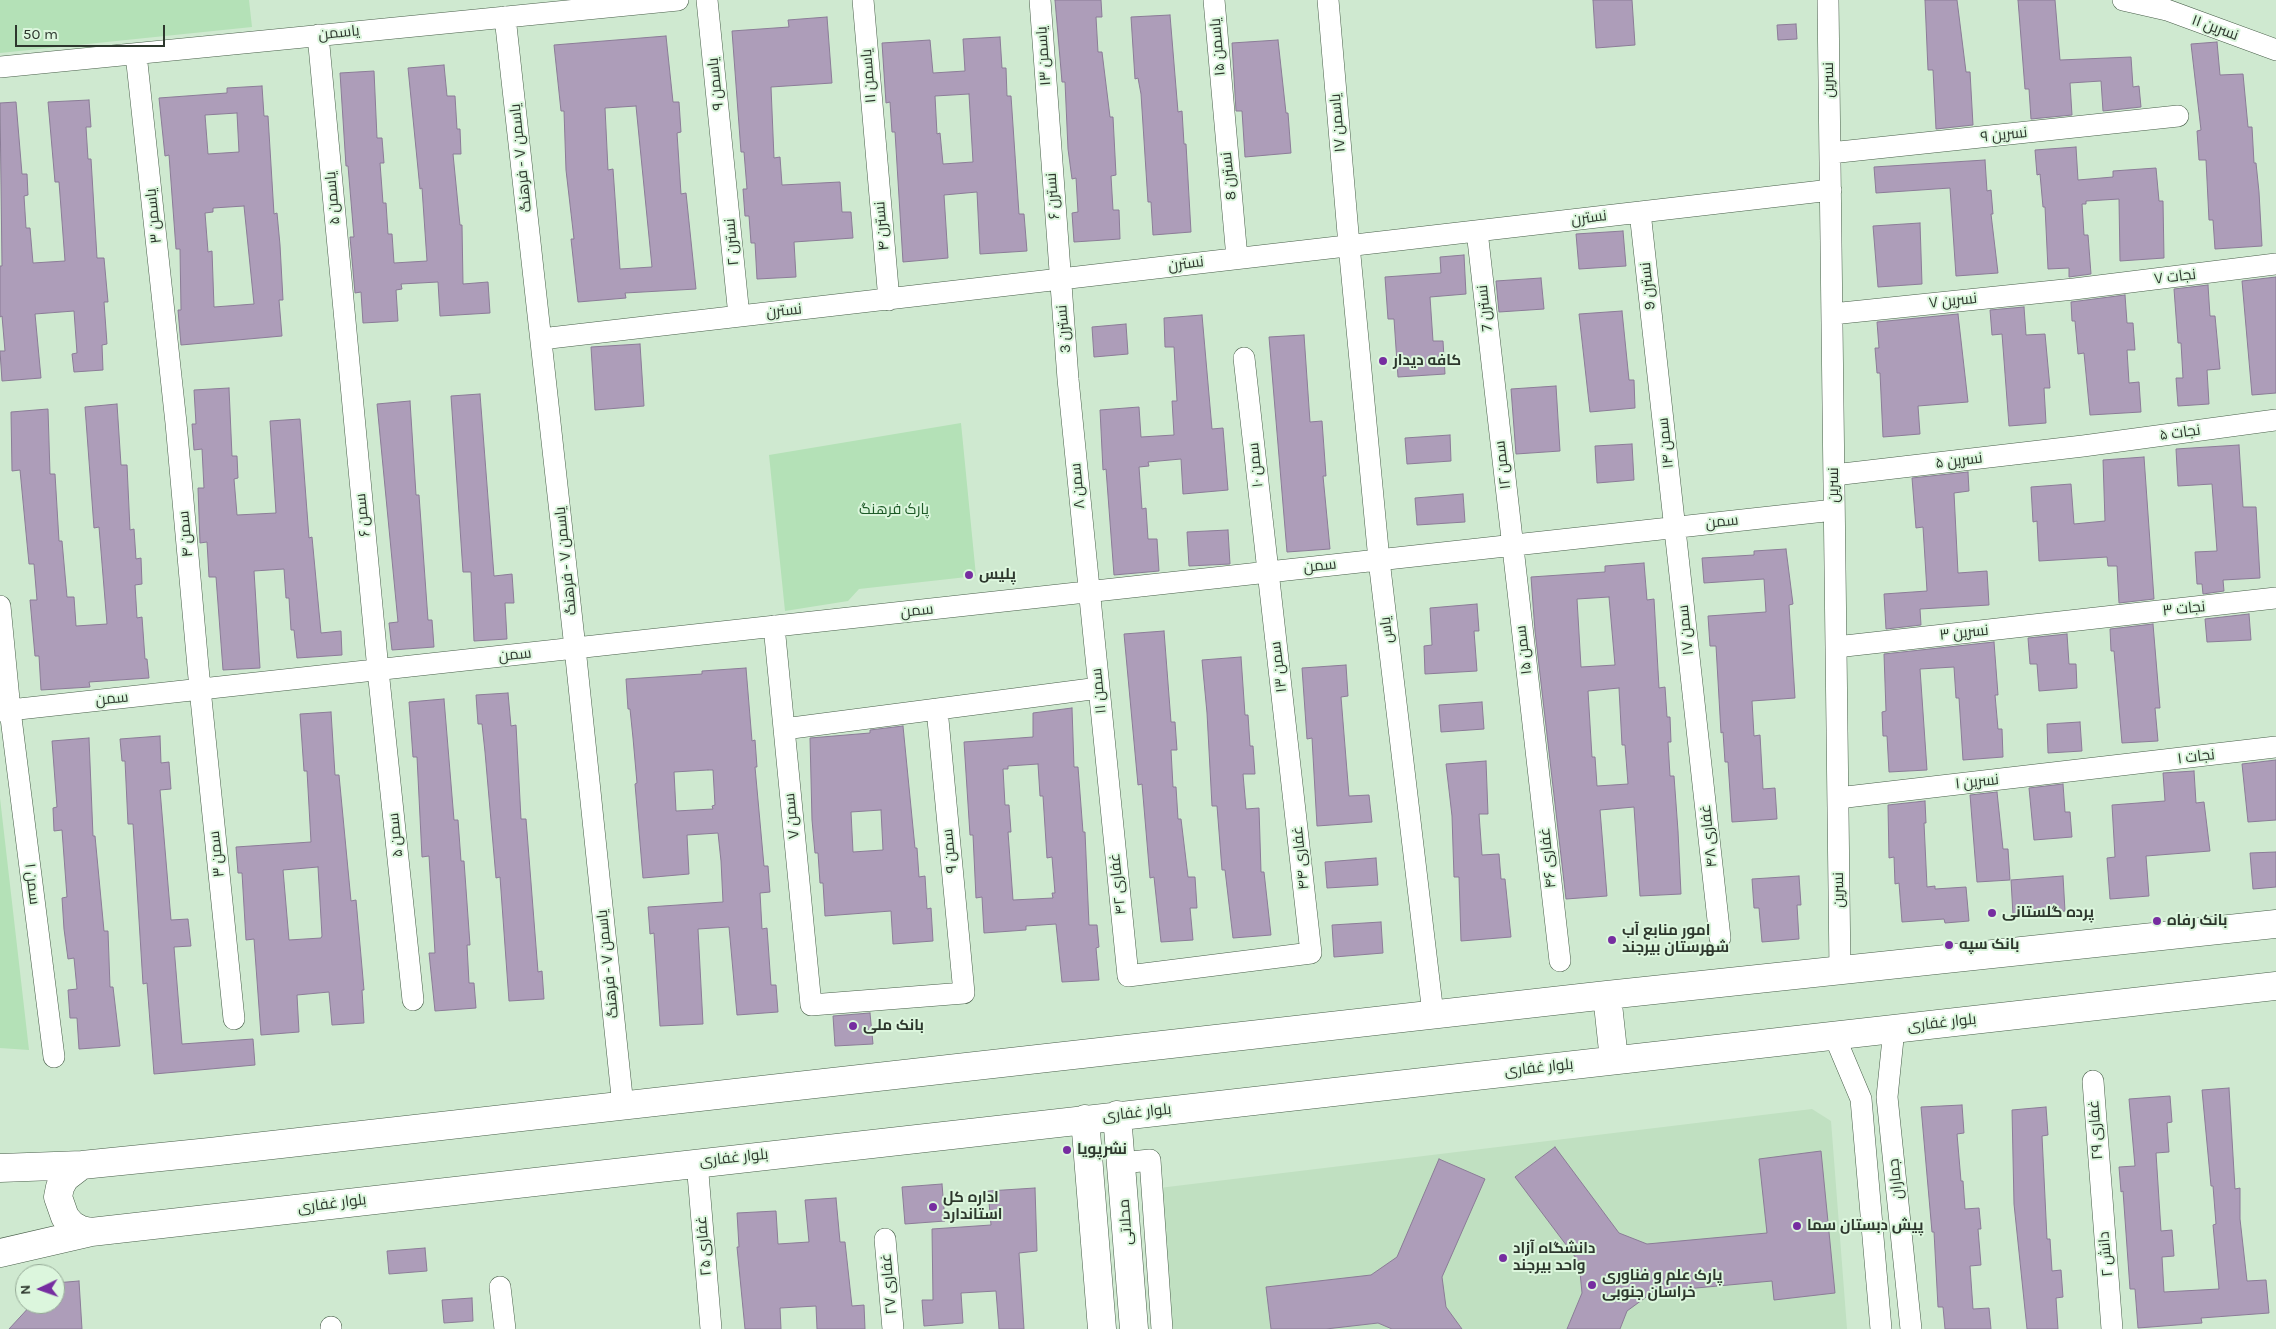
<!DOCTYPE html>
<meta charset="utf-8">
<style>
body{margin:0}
#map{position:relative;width:2276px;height:1329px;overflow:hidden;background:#cfe9d0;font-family:Karla,sans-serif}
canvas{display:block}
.north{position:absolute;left:15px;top:1264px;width:50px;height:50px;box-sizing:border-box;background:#dcf6dd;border:1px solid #96aa97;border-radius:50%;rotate:267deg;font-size:14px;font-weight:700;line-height:20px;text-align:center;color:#2d372d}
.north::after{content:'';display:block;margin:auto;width:18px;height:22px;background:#762da0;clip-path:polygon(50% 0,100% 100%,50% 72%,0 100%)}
.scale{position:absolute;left:15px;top:25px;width:150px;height:22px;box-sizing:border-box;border:2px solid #2d372d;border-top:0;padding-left:6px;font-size:15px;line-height:18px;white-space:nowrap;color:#2d372d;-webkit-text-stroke:4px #dcf6dd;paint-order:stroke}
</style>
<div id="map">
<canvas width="2276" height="1329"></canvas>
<div class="north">N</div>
<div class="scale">50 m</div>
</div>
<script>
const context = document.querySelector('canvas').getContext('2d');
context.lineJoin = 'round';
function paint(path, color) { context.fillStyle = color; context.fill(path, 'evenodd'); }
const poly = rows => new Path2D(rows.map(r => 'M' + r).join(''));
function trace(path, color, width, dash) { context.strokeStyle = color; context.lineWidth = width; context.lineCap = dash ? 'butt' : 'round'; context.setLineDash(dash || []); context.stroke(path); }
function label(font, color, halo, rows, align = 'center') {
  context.font = font + ' Karla,Cairo,sans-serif'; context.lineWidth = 4; context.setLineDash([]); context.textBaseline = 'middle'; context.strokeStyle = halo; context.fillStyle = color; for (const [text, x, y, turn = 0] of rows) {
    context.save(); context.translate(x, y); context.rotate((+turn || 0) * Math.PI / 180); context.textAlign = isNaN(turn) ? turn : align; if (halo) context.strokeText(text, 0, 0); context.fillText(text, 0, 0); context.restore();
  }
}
const built = poly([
 [1812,1109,1831,1121,1847,1329,1171,1329,1159,1188]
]);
const green = poly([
 [0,0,249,0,252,27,0,53],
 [961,423,976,576,859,589,848,601,785,611,769,455],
 [0,798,29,1050,0,1048]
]);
const building = poly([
 [1055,0,1101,0,1102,17,1096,17,1098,52,1102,52,1110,117,1113,117,1116,175,1111,176,1113,210,1119,210,1120,239,1074,242,1072,213,1078,212,1076,178,1072,179,1068,149,1065,82,1062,82,1055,0],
 [1593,0,1632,0,1635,45,1596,48,1593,0],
 [1925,0,1957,0,1966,72,1970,72,1973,125,1936,129,1933,70,1928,70,1925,0],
 [2018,0,2055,0,2060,60,2131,57,2133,87,2139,86,2141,107,2103,111,2101,81,2070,83,2072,115,2031,119,2029,89,2025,89,2018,0],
 [1170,15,1178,112,1182,111,1184,144,1186,144,1191,232,1153,235,1151,202,1148,202,1141,94,1138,78,1135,79,1131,17,1170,15],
 [827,17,832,83,771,87,774,158,780,157,782,185,840,182,842,212,851,212,853,238,794,242,796,277,757,279,755,243,751,243,749,216,745,216,743,189,747,189,744,152,741,152,732,31,789,27,788,20,827,17],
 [1796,24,1797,39,1778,40,1777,25,1796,24],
 [666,36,673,102,679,102,681,132,677,133,681,194,686,193,696,289,625,293,626,298,578,302,571,239,574,239,566,170,564,111,561,111,554,45,666,36],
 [636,106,652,267,620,269,613,169,608,170,605,108,636,106],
 [1000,37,1002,68,1006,68,1007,96,1011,96,1019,214,1024,214,1027,251,980,254,977,192,944,195,948,258,903,262,895,132,892,132,890,102,886,103,882,43,930,40,933,73,965,71,963,39,1000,37],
 [969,94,973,162,943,164,940,133,937,134,935,96,969,94],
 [1278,40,1286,113,1288,113,1291,153,1245,157,1242,111,1236,111,1232,43,1278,40],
 [2217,42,2220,75,2243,74,2248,127,2252,127,2254,163,2256,163,2259,192,2262,246,2215,249,2213,220,2209,220,2206,160,2199,160,2197,131,2201,130,2191,44,2217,42],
 [444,65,447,96,455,96,457,129,460,129,461,154,453,154,460,225,462,225,463,284,488,282,490,313,440,316,438,282,401,284,402,289,396,290,398,321,363,323,361,292,355,293,350,237,354,237,348,166,346,166,340,73,374,71,377,138,382,138,384,163,380,163,383,203,386,203,388,234,392,234,394,263,427,261,422,188,420,189,408,68,444,65],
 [262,86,264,116,268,116,274,214,277,213,280,245,283,300,279,300,282,336,181,345,178,310,181,310,180,249,176,249,169,155,165,156,159,98,227,93,227,88,262,86],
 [237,113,239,152,208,154,205,115,237,113],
 [244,206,254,304,214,307,212,251,208,252,205,213,213,212,213,208,244,206],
 [89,100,91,127,86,127,88,159,91,159,97,258,104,258,108,302,104,302,107,344,102,345,103,370,74,372,72,354,77,353,74,311,35,314,41,378,2,381,0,351,5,351,2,316,0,317,0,266,2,266,0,103,16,102,22,174,27,174,28,195,24,196,26,228,30,228,33,263,65,261,59,182,55,182,48,102,89,100],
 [2076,147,2078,180,2113,177,2113,171,2156,168,2159,201,2163,201,2164,258,2120,261,2119,199,2086,201,2086,204,2082,204,2084,235,2088,235,2091,274,2069,277,2069,268,2048,269,2045,207,2043,207,2040,174,2037,175,2035,150,2076,147],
 [1985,160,1987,191,1991,190,1993,214,1991,214,1998,273,1956,276,1950,188,1876,193,1874,167,1985,160],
 [1920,223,1922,284,1878,287,1873,226,1920,223],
 [1623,231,1626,266,1579,269,1576,234,1623,231],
 [1464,255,1466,294,1430,297,1433,341,1443,341,1445,374,1398,377,1394,319,1388,319,1385,277,1441,273,1440,257,1464,255],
 [2276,277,2276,393,2252,395,2242,281,2276,277],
 [1541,278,1544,309,1499,312,1496,281,1541,278],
 [2208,285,2210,316,2215,316,2220,369,2207,370,2209,404,2178,406,2176,378,2183,378,2181,343,2178,343,2174,289,2208,285],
 [2125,295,2127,323,2133,323,2135,350,2127,350,2129,383,2139,382,2141,412,2090,415,2084,353,2078,354,2075,321,2072,321,2071,302,2125,295],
 [2024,307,2026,335,2045,334,2050,388,2044,388,2046,423,2009,426,2002,334,1992,335,1990,310,2024,307],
 [1622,311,1629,380,1634,380,1635,408,1590,412,1579,314,1622,311],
 [1958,314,1968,402,1918,406,1920,434,1883,437,1880,373,1877,373,1875,348,1879,348,1877,322,1958,314],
 [1202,315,1212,429,1223,428,1228,490,1183,494,1181,459,1148,462,1149,466,1139,467,1142,509,1146,508,1148,539,1157,539,1159,571,1114,575,1106,469,1103,470,1100,410,1139,407,1141,437,1174,435,1172,401,1177,401,1174,347,1165,347,1164,318,1202,315],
 [1126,324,1128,354,1094,357,1092,327,1126,324],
 [1304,335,1310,422,1322,421,1326,476,1323,476,1330,549,1287,552,1269,337,1304,335],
 [640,344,644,406,595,410,591,347,640,344],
 [1556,386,1560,451,1516,454,1511,389,1556,386],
 [229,388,232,456,237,456,238,478,234,479,237,515,276,513,270,421,300,419,309,538,312,537,321,633,341,631,342,655,297,658,294,630,291,630,289,598,286,598,284,569,254,571,260,668,223,670,216,577,209,577,207,542,200,543,198,488,204,488,202,449,194,450,192,424,196,424,194,390,229,388],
 [480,394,494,576,512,574,514,603,505,603,507,639,474,641,471,572,463,572,451,396,480,394],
 [410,401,416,495,419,495,428,620,432,620,434,647,392,650,389,623,398,622,377,404,410,401],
 [117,404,121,465,127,465,130,530,134,529,136,559,141,558,142,584,135,585,137,618,142,617,145,659,147,659,149,678,89,682,90,687,41,690,39,656,35,656,30,600,37,600,34,564,29,564,20,470,12,471,11,412,48,409,50,474,55,474,59,541,62,541,67,597,74,597,76,626,107,624,99,527,94,528,85,407,117,404],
 [1450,435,1451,461,1407,464,1405,438,1450,435],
 [1632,444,1634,480,1597,483,1595,446,1632,444],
 [2239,445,2243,507,2256,507,2260,578,2223,580,2224,591,2203,594,2202,584,2197,584,2195,552,2217,551,2212,484,2178,486,2176,449,2239,445],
 [2144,457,2154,599,2119,603,2117,566,2108,566,2107,557,2039,561,2037,521,2033,522,2031,487,2071,484,2074,524,2105,521,2103,460,2144,457],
 [1968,472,1969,491,1954,493,1958,573,1987,571,1989,605,1920,609,1921,625,1886,629,1884,594,1927,591,1923,527,1916,528,1912,478,1968,472],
 [1463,494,1465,522,1417,525,1415,498,1463,494],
 [1228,530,1230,564,1189,566,1187,532,1228,530],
 [1786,549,1793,604,1789,605,1795,698,1752,701,1754,736,1760,735,1763,789,1775,788,1777,819,1732,822,1728,762,1725,762,1723,732,1721,733,1716,646,1710,646,1708,616,1766,612,1764,579,1704,583,1702,558,1754,555,1754,551,1786,549],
 [1644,563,1647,600,1654,599,1659,688,1665,687,1667,717,1670,717,1671,742,1668,742,1670,776,1674,776,1678,831,1681,894,1640,896,1634,807,1600,810,1607,896,1566,899,1535,631,1531,577,1605,572,1605,566,1644,563],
 [1609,597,1615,665,1581,667,1577,599,1609,597],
 [1619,688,1622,745,1625,745,1628,784,1597,786,1595,757,1592,757,1588,691,1619,688],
 [1477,604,1479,631,1474,631,1477,671,1425,674,1424,646,1432,645,1430,608,1477,604],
 [2249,614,2251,640,2207,642,2205,619,2249,614],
 [2153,624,2160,708,2155,708,2158,741,2122,743,2114,651,2111,651,2110,629,2153,624],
 [1164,631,1171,722,1175,722,1177,750,1171,750,1173,787,1176,787,1178,819,1181,819,1188,877,1195,877,1197,908,1190,908,1193,940,1161,942,1154,877,1150,878,1142,784,1138,785,1124,634,1164,631],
 [2067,634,2069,664,2076,664,2077,688,2039,691,2037,664,2030,664,2028,638,2067,634],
 [1994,642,1998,695,1995,695,1998,729,2002,729,2003,757,1963,760,1959,698,1956,698,1954,667,1920,669,1927,770,1889,772,1887,736,1883,736,1882,712,1886,711,1884,654,1994,642],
 [1241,657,1245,715,1248,715,1250,746,1253,746,1255,774,1243,774,1246,809,1259,808,1261,872,1264,872,1271,935,1233,938,1225,870,1222,870,1217,806,1212,806,1207,713,1202,660,1241,657],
 [1346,665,1348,696,1341,697,1349,796,1369,795,1372,822,1317,826,1312,738,1307,739,1302,668,1346,665],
 [746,668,752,741,755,740,757,767,755,767,764,866,768,866,770,892,760,893,762,929,767,928,771,985,776,985,778,1012,737,1015,729,927,698,929,703,1024,660,1026,654,933,650,934,648,907,723,902,721,861,718,833,687,835,689,874,643,878,635,784,637,783,633,738,630,709,628,709,626,679,702,674,702,671,746,668],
 [708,770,713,770,715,805,712,806,713,809,676,811,674,772,708,770],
 [508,693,511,726,516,725,521,819,526,819,538,972,542,971,544,999,509,1001,500,877,496,878,485,752,482,724,478,724,476,695,508,693],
 [444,699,454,820,458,820,461,861,464,861,470,945,467,945,469,983,474,983,476,1008,435,1011,429,953,435,953,429,856,422,857,417,757,413,757,409,702,444,699],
 [1482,702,1484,729,1441,732,1439,705,1482,702],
 [1072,708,1074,767,1078,767,1083,832,1085,832,1089,925,1097,925,1099,947,1096,948,1099,980,1062,982,1056,924,1026,926,1026,930,984,933,982,897,976,898,973,835,970,835,964,742,1033,737,1033,713,1072,708],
 [1038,764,1040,796,1043,796,1047,858,1052,857,1055,893,1052,893,1053,898,1013,900,1008,832,1011,832,1009,805,1005,805,1003,769,1008,769,1008,766,1038,764],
 [331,712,335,775,339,775,351,901,356,900,364,990,362,990,364,1023,332,1025,329,992,297,995,299,1032,261,1035,254,939,246,940,242,873,238,873,236,847,311,842,307,771,304,771,300,714,331,712],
 [318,867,322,936,321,938,289,940,283,870,318,867],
 [2080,722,2082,751,2048,753,2047,724,2080,722],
 [903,726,915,848,917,848,919,877,925,876,927,909,931,908,933,941,893,944,891,911,825,916,823,883,820,883,818,853,815,853,812,820,810,738,870,733,870,730,903,726],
 [881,810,883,850,853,852,851,812,881,810],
 [160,736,161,763,169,762,171,789,160,790,171,920,188,919,191,946,174,947,182,1044,253,1039,255,1065,154,1074,147,983,143,984,133,824,128,824,125,761,122,761,120,739,160,736],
 [89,738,93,836,95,836,104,931,108,931,110,987,113,987,120,1046,79,1049,77,1018,70,1018,68,990,77,989,74,958,68,959,64,929,62,898,67,897,62,830,54,831,53,808,57,807,52,741,89,738],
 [2276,760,2276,820,2248,822,2242,764,2276,760],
 [1486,761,1488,814,1479,814,1482,855,1499,854,1501,879,1505,879,1511,937,1461,941,1459,877,1454,877,1452,816,1446,764,1486,761],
 [2194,771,2196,803,2204,802,2210,851,2146,856,2149,896,2110,899,2107,858,2115,857,2112,805,2165,801,2163,773,2194,771],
 [2063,784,2065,812,2070,812,2072,837,2034,840,2029,788,2063,784],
 [1997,792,2003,849,2008,849,2010,880,1977,882,1970,795,1997,792],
 [1925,801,1926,823,1924,823,1927,887,1935,886,1935,889,1966,887,1969,921,1945,923,1944,919,1902,922,1899,883,1895,884,1894,857,1889,858,1888,805,1925,801],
 [2276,852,2276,887,2253,889,2250,853,2276,852],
 [1376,858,1378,885,1327,888,1325,862,1376,858],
 [1799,876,1801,905,1797,905,1799,939,1762,942,1759,908,1754,908,1752,879,1799,876],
 [2063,876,2065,911,2013,915,2011,880,2063,876],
 [1381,922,1383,953,1334,957,1332,925,1381,922],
 [870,1013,873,1044,835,1046,833,1016,870,1013],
 [2229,1088,2235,1189,2240,1188,2240,1219,2247,1281,2266,1280,2269,1313,2201,1318,2202,1323,2138,1328,2135,1289,2130,1289,2123,1191,2121,1192,2119,1167,2135,1166,2129,1099,2170,1096,2172,1122,2167,1123,2169,1152,2156,1153,2161,1231,2172,1230,2174,1256,2162,1257,2164,1292,2219,1289,2213,1225,2216,1224,2213,1186,2211,1186,2202,1090,2229,1088],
 [1962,1105,1964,1133,1957,1134,1961,1181,1963,1181,1965,1209,1979,1208,1981,1229,1978,1229,1981,1265,1970,1266,1973,1309,1989,1308,1991,1329,1945,1329,1943,1307,1938,1307,1934,1232,1932,1232,1921,1107,1962,1105],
 [2046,1107,2048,1135,2042,1136,2047,1239,2050,1239,2052,1271,2061,1270,2063,1297,2056,1298,2058,1329,2027,1329,2014,1204,2012,1110,2046,1107],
 [1555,1147,1619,1233,1647,1244,1767,1233,1759,1159,1821,1151,1835,1293,1774,1300,1772,1281,1653,1292,1627,1311,1620,1329,1567,1329,1582,1293,1579,1262,1515,1177,1555,1147],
 [1439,1159,1485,1179,1442,1277,1446,1307,1462,1329,1392,1329,1378,1323,1326,1329,1271,1329,1266,1287,1371,1275,1397,1257,1439,1159],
 [942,1184,945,1221,905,1224,902,1187,942,1184],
 [1035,1188,1037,1251,1019,1253,1024,1329,999,1329,996,1291,961,1293,963,1323,924,1326,922,1300,933,1300,932,1229,991,1225,988,1191,1035,1188],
 [836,1198,840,1242,845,1242,852,1306,864,1305,865,1329,817,1329,816,1306,780,1308,781,1329,745,1329,737,1247,739,1247,737,1213,776,1211,778,1244,809,1242,805,1200,836,1198],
 [425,1248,427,1271,389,1274,387,1251,425,1248],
 [79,1281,82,1329,9,1329,32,1304,55,1304,55,1283,79,1281],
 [472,1298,473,1321,444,1323,442,1300,472,1298]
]);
const minor = poly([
 [707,0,739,316],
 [863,0,889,300],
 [1040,0,1068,379,1128,976,1311,953,1244,358],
 [1214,0,1237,258],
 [1328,0,1349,245,1379,560,1433,1014],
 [1828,0,1840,970],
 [2123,0,2167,10,2276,50],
 [505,17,575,648,623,1106],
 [318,35,378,670,413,1000],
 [136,54,176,423,200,689,234,1019],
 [0,67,678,0],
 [1830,153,2178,116],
 [1640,212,1720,938],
 [1477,231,1560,961],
 [1832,314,2074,289,2276,264],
 [541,339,1831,190],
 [1834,475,2083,446,2276,420],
 [0,606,10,710,54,1057],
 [774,626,811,1005,964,993,937,709],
 [1836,647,2276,598],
 [0,711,1834,510],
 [784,729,1099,688],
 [1838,798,2276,747],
 [1894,1029,1887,1097,1911,1329],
 [1834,1035,1861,1099,1881,1329],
 [2093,1081,2112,1329],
 [697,1162,711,1329],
 [1122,1163,1150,1160,1162,1329],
 [885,1239,893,1329],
 [500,1287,505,1329],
 [331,1327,331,1329]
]);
const major = poly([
 [1607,995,1614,1060],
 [1117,1115,1134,1329],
 [1085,1119,1102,1329],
 [82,1165,65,1178,60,1187,58,1197,65,1217,72,1225,81,1230,91,1232],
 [0,1168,82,1165,210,1152,1607,995,2276,924],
 [0,1253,91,1232,2276,986]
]);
const markers = [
 [1383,361,5,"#762da0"],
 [969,575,5,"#762da0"],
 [1992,913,5,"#762da0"],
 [2157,921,5,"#762da0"],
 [1612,940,5,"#762da0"],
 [1949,945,5,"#762da0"],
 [853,1026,5,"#762da0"],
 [1067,1150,5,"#762da0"],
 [933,1207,5,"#762da0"],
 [1797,1226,5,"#762da0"],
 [1503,1258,5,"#762da0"],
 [1592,1285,5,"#762da0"]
];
const streetNames = [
 ["نسرین ۱۱",2215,28,20],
 ["یاسمن",339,33,-6],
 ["یاسمن ۱۵",1218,47,-95],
 ["یاسمن ۱۳",1044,56,-94],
 ["یاسمن ۱۱",869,76,-95],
 ["نسرین",1829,80,-91],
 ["یاسمن ۹",716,84,-96],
 ["یاسمن ۱۷",1338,123,-95],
 ["نسرین ۹",2004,135,-6],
 ["یاسمن ۷ - فرهنگ",521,158,-96],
 ["نسترن 8",1229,176,-96],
 ["نسترن ۶",1053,196,-94],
 ["یاسمن ۵",333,198,-95],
 ["یاسمن ۳",154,216,-96],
 ["نسترن",1589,218,-7],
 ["نسترن ۴",882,226,-95],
 ["نسترن ۲",732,242,-95],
 ["نسترن",1186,264,-7],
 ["نجات ۷",2175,277,-7],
 ["نسترن 9",1648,286,-96],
 ["نسرین ۷",1953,301,-6],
 ["نسترن 7",1485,308,-96],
 ["نسترن",784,311,-6],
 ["نسترن 3",1064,329,-95],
 ["نجات ۵",2180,433,-8],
 ["سمن ۱۴",1666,443,-96],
 ["نسرین ۵",1959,461,-7],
 ["سمن ۱۰",1256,465,-96],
 ["سمن ۱۲",1503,465,-97],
 ["نسرین",1834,485,-90],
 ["سمن ۸",1078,486,-95],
 ["سمن ۶",363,515,-96],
 ["سمن",1722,522,-6],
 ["سمن ۴",186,534,-95],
 ["یاسمن ۷ - فرهنگ",566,561,-96],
 ["سمن",1320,566,-6],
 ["نجات ۳",2184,609,-6],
 ["سمن",917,611,-6],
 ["یاس",1387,630,-97],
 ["سمن ۱۷",1686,630,-96],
 ["نسرین ۳",1964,633,-6],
 ["سمن ۱۵",1524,650,-97],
 ["سمن",515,655,-6],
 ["سمن ۱۳",1279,667,-97],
 ["سمن ۱۱",1099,691,-96],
 ["سمن",112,699,-6],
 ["نجات ۱",2196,757,-7],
 ["نسرین ۱",1977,782,-6],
 ["سمن ۷",792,816,-96],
 ["سمن ۵",396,835,-96],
 ["غفاری ۴۸",1709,836,-96],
 ["سمن ۹",950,851,-96],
 ["سمن ۳",217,854,-96],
 ["غفاری ۴۴",1301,858,-96],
 ["غفاری ۴۶",1548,858,-96],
 ["سمن ۱",32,884,83],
 ["غفاری ۴۲",1118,884,-96],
 ["نسرین",1839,890,-91],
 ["یاسمن ۷ - فرهنگ",608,964,-96],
 ["بلوار غفاری",1942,1023,-6],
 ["بلوار غفاری",1539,1068,-6],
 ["بلوار غفاری",1137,1113,-6],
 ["غفاری ۲۹",2096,1130,-94],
 ["بلوار غفاری",734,1158,-6],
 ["جماران",1896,1179,-96],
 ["بلوار غفاری",332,1204,-7],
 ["محلاتی",1126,1222,-94],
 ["غفاری ۲۵",704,1246,-95],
 ["دانش ۲",2106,1254,-95],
 ["غفاری ۲۷",889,1284,-95]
];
const poiNames = [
 ["کافه دیدار",1393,361],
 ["پلیس",979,575],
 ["پرده گلستانی",2002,913],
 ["بانک رفاه",2167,921],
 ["امور منابع آب",1622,931],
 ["شهرستان بیرجند",1622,948],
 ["بانک سپه",1959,945],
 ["بانک ملی",863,1026],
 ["نشرپویا",1077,1150],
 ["اداره کل",943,1198],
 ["استاندارد",943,1215],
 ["پیش دبستان سما",1807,1226],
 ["دانشگاه آزاد",1513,1249],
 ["واحد بیرجند",1513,1266],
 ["پارک علم و فناوری",1602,1276],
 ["خراسان جنوبی",1602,1293]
];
const parkNames = [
 ["پارک فرهنگ",894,510]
];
paint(built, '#c0e0c1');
paint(green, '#b4e1b7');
paint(building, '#ad9db9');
trace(building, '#8b7c97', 1);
trace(minor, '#495f4a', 22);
trace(major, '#495f4a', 29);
trace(minor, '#fff', 21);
trace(major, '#fff', 28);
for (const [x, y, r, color] of markers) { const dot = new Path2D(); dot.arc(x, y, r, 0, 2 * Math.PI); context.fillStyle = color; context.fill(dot); trace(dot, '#dcf6dd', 2); }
label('15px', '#2d372d', '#dcf6dd', streetNames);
label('bold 15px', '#2d372d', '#dcf6dd', poiNames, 'left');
label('15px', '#1d5927', '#dcf6dd', parkNames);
</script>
